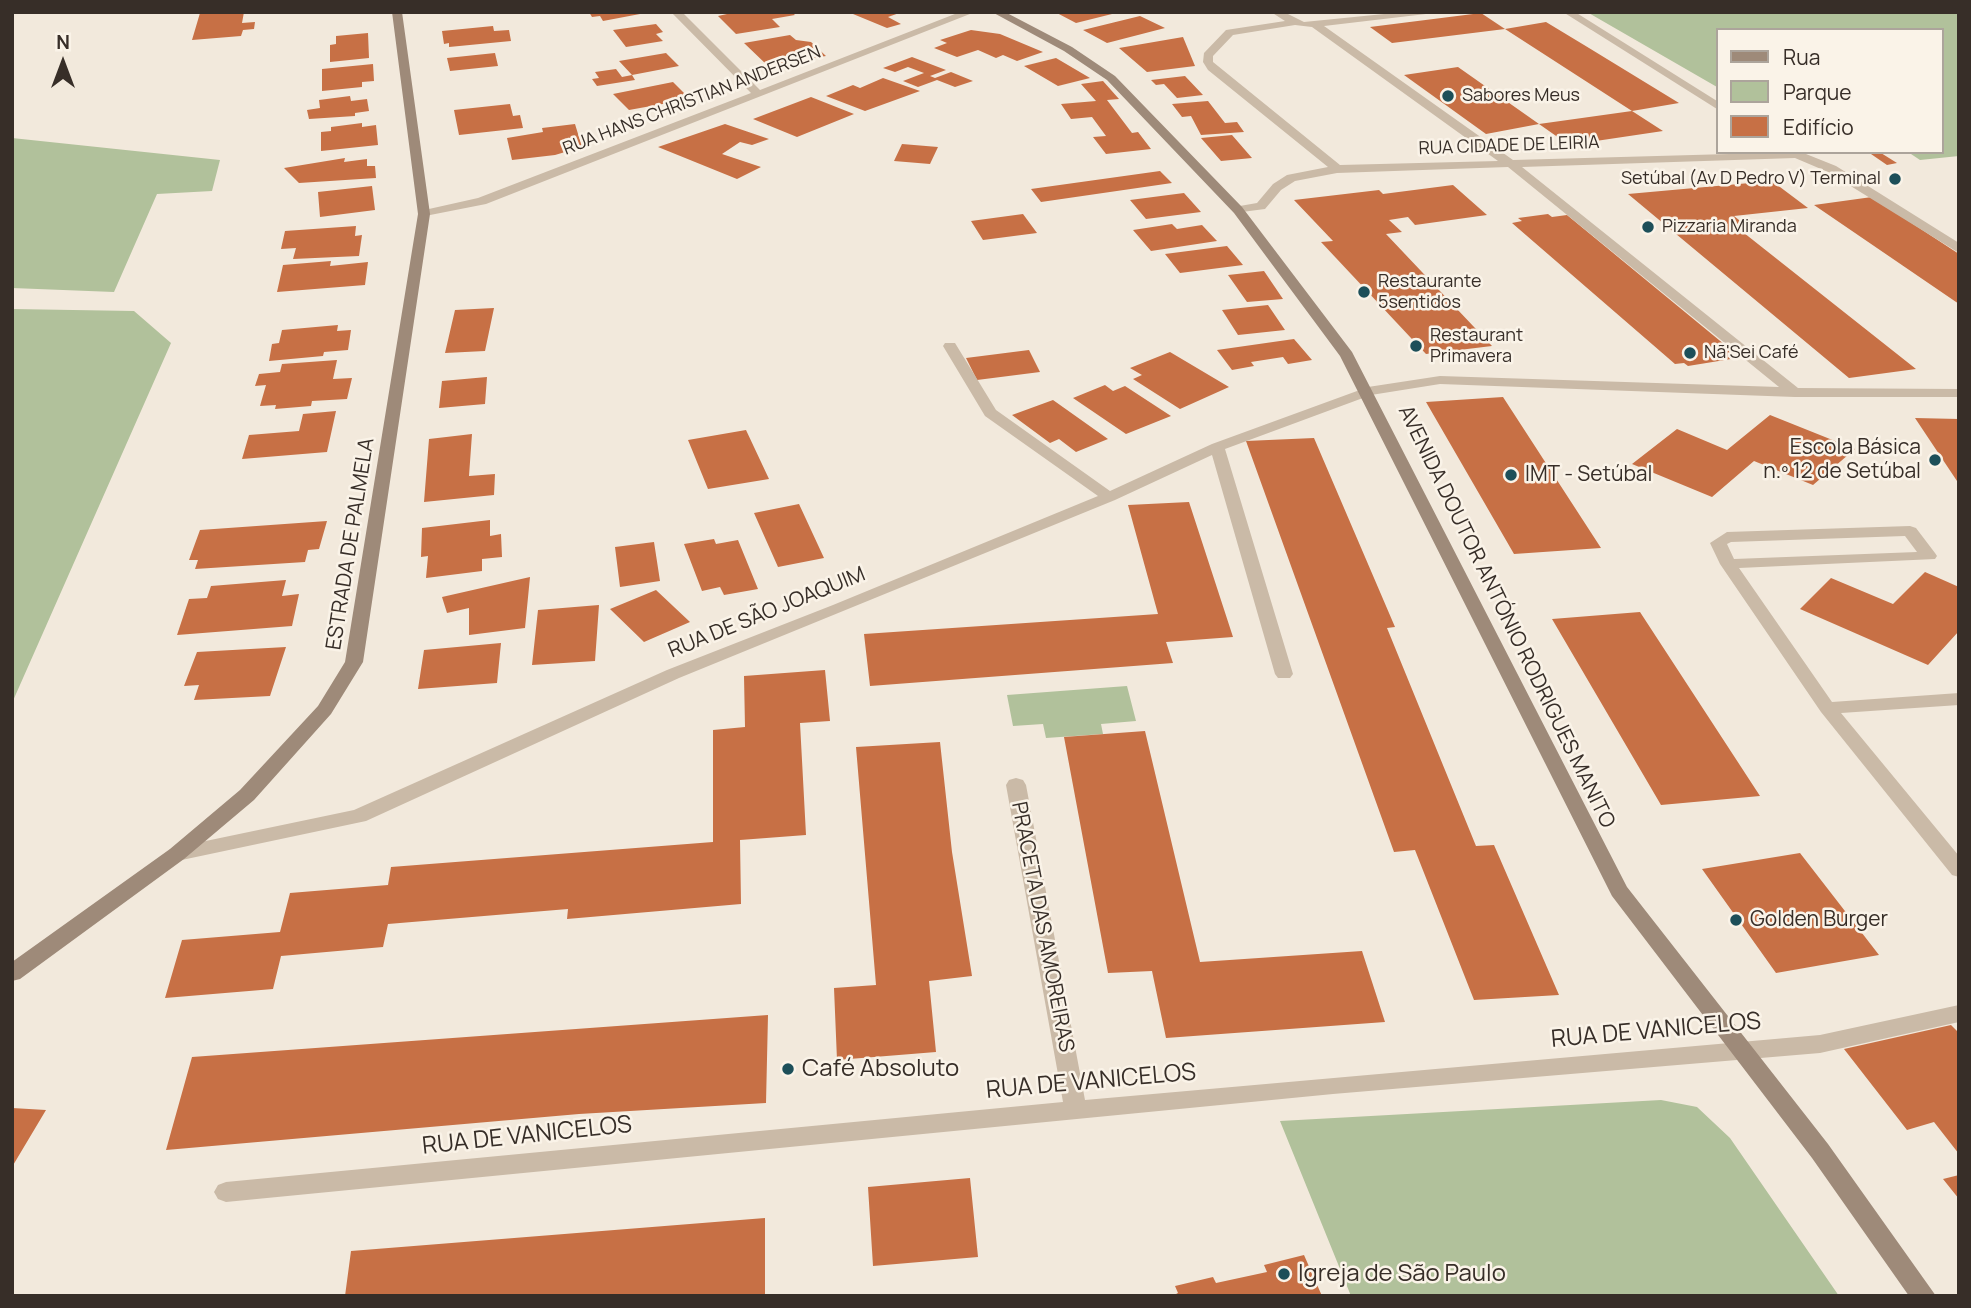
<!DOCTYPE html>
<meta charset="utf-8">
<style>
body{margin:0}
#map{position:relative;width:1971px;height:1308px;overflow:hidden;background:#f2e9dc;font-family:Manrope,sans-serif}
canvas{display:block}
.frame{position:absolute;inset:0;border:14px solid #372e28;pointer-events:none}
.legend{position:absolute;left:1716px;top:28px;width:228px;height:126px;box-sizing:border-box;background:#faf3e8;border:2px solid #aca49b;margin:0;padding:9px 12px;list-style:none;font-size:21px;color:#372e28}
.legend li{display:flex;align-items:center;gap:14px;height:35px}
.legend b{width:35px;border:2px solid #aca49b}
.north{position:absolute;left:28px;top:28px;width:70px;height:70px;-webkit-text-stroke:5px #faf3e8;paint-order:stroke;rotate:0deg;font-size:19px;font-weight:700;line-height:28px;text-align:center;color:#372e28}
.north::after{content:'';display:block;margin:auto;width:24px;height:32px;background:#372e28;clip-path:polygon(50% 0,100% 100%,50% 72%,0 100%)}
</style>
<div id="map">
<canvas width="1971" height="1308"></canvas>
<div class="frame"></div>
<ul class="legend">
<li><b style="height:9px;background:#9e8a79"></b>Rua</li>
<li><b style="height:19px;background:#b1c19b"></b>Parque</li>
<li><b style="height:19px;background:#c77045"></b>Edifício</li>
</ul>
<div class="north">N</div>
</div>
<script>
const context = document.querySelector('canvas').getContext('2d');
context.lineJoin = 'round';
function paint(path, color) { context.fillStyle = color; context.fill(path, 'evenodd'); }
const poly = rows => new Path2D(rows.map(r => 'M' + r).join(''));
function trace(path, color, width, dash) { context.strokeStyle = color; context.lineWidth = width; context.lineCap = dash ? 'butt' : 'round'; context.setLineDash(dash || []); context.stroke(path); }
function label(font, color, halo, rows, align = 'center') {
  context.font = font + ' Manrope,sans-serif'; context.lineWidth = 5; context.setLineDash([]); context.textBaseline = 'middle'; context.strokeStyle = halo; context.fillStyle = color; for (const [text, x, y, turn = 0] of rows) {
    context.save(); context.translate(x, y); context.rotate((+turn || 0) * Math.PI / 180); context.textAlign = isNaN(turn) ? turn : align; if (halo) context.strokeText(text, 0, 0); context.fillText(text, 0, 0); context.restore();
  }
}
const green = poly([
 [1587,12,1959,12,1959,156,1920,160,1908,152,1941,152,1941,30,1717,30,1717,87],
 [12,138,220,160,212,191,157,194,114,292,12,288],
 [12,309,134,311,171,343,12,703],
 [1127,686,1136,721,1101,724,1103,734,1046,738,1043,724,1013,726,1007,695],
 [1661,1100,1697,1107,1730,1138,1839,1296,1351,1296,1280,1121]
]);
const building = poly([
 [244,12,242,23,255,22,254,29,243,30,241,36,192,40,200,13],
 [589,12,639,12,640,14,603,21,600,16,592,17],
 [736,12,792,12,795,15,772,19,780,27,736,34,718,16],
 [902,12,888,17,901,24,887,28,853,14],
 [1055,12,1116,12,1116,13,1076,23],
 [1481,13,1505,29,1392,43,1370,27],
 [1140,16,1165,28,1107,43,1083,30],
 [1546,22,1589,48,1679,103,1632,111,1505,29],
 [656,24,663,32,656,34,663,41,626,47,613,30],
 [493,26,494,31,509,30,511,41,449,47,449,43,444,44,442,31],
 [971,30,1000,34,1043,52,1017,61,1003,55,996,58,978,50,957,57,934,48,947,43,940,40],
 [368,33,369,58,330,62,330,45,336,44,336,36],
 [790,35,796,40,811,42,826,56,768,66,744,43],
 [1183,37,1195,66,1147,72,1119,48],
 [495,53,498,66,450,71,447,58],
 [666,53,679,66,632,75,619,61],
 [912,57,946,70,930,76,935,78,951,72,973,81,955,87,937,80,918,87,903,81,924,73,908,67,895,72,883,68],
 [1056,58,1090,78,1058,86,1024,66],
 [373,64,374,81,362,82,362,87,322,91,322,69],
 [1458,67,1539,124,1632,111,1663,131,1569,145,1539,124,1486,134,1404,75],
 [616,69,622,77,632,75,635,80,597,86,592,79,599,78,595,72],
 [1185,76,1203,95,1177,98,1164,84,1156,85,1151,80],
 [883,78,920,91,865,111,826,96,853,85,860,88],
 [1103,81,1119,99,1107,100,1132,133,1138,132,1151,149,1106,154,1093,137,1106,136,1092,117,1071,119,1061,104,1096,101,1081,84],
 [673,82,690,99,629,110,613,94],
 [350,96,351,101,367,99,369,111,355,113,355,116,309,119,307,110,320,108,319,100],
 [811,97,854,114,797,137,753,119],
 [1208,101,1225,123,1237,122,1244,132,1201,135,1191,116,1182,117,1172,104],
 [510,104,513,116,520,115,523,128,459,135,454,110],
 [362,123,362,127,376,125,378,145,321,151,321,132,331,131,331,127],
 [575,124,582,147,555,155,512,160,507,138,543,132,542,128],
 [725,124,769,139,752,145,740,142,722,154,761,167,737,179,658,147],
 [1232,135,1252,158,1221,161,1201,138],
 [902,144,938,147,930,164,894,161],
 [1881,153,1897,163,1887,165,1871,154],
 [345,158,344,162,367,159,367,166,375,166,376,178,299,183,284,168],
 [1160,171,1172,183,1041,202,1031,189],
 [1772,181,1808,208,1734,216,1749,228,1739,229,1916,369,1849,378,1628,194],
 [1453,185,1487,215,1415,225,1408,217,1389,220,1402,232,1386,234,1492,346,1426,354,1321,242,1333,241,1294,200,1379,190,1383,194],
 [372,186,375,210,320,217,318,192],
 [1184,193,1201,212,1146,219,1130,200],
 [1872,197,1959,254,1959,304,1814,205],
 [1023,214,1037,233,983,240,971,221],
 [1548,214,1552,217,1567,215,1736,354,1727,356,1731,359,1688,366,1684,363,1675,364,1512,223,1522,221,1518,218],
 [1172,224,1177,229,1202,225,1217,241,1151,251,1133,230],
 [356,226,355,236,362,235,359,256,293,259,296,248,281,249,285,231],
 [1227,246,1243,265,1180,273,1165,254],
 [331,261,330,266,368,262,365,285,277,292,283,265],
 [1264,271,1283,299,1247,302,1228,275],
 [1268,305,1285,330,1238,335,1222,310],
 [494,308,485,351,445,353,455,310],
 [338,325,337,331,351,330,348,350,324,352,323,356,269,361,272,344,279,343,282,330],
 [1294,339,1312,360,1288,364,1283,357,1251,362,1254,366,1232,370,1217,350],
 [1029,350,1040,372,977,380,966,358],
 [1170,352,1229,387,1180,409,1133,379,1142,375,1130,368],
 [337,360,333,379,352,378,347,399,312,401,311,406,275,409,276,405,260,406,266,385,255,386,259,374,280,372,282,364],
 [487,377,485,404,439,408,442,381],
 [1105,385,1113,391,1125,386,1171,416,1126,434,1073,398],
 [1503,397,1601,548,1514,554,1426,402],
 [1053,400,1108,439,1076,452,1059,439,1050,443,1012,415],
 [336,411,327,452,242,459,249,435,299,431,303,414],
 [1770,415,1855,449,1813,485,1754,461,1712,497,1632,464,1677,429,1727,450],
 [1915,418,1959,419,1959,484],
 [746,430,769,479,708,489,688,440],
 [472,434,469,476,495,474,494,495,424,502,429,439],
 [1314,438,1395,627,1387,628,1476,846,1494,845,1559,995,1474,1000,1415,850,1394,852,1246,441],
 [1189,502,1233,637,1166,642,1173,663,870,686,864,634,1158,614,1128,505],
 [799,504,824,558,778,567,754,513],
 [490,520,490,536,501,534,502,557,482,559,482,571,426,578,428,556,421,557,422,528],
 [327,521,319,549,308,550,305,562,195,569,198,560,189,560,200,530],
 [714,539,716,544,738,540,758,589,724,595,720,587,702,591,684,544],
 [654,542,660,581,620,587,615,547],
 [1925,572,1959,587,1959,631,1928,665,1800,609,1831,578,1893,604],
 [530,577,525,628,469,635,469,608,447,613,442,597],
 [286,580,282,596,299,594,292,626,177,635,189,599,207,598,211,586],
 [656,590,690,622,644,642,610,609],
 [599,605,595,661,532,665,538,610],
 [1640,612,1760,796,1661,805,1552,619],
 [501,643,497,683,418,689,424,650],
 [286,647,270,696,194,700,199,685,184,686,197,652],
 [825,670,830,721,800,723,806,835,740,840,741,904,567,919,568,909,388,924,383,947,281,956,273,989,165,998,182,940,280,932,290,893,388,885,391,867,713,842,713,730,745,727,744,676],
 [1145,731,1200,962,1362,951,1385,1022,1166,1038,1152,971,1108,973,1064,737],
 [940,742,952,852,972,976,929,981,936,1052,837,1060,834,988,876,985,856,747],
 [1800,853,1879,955,1776,973,1702,869],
 [768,1015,766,1103,579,1114,166,1150,192,1057],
 [1951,1025,1959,1033,1959,1154,1934,1122,1907,1130,1844,1049],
 [12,1108,46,1110,12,1167],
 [1959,1175,1959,1199,1943,1179],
 [970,1178,978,1257,873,1266,868,1187],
 [765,1218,765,1296,345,1296,351,1251],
 [1304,1255,1322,1296,1172,1296,1178,1293,1175,1286,1213,1277,1216,1283,1267,1272,1264,1265]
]);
const street = poly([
 [671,12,682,12,760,90,960,12,975,12,486,204,420,217,420,211,478,198,751,93,671,12],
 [1271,12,1284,12,1304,22,1404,12,1443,12,1324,26,1513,160,1801,152,1836,166,1959,243,1959,253,1828,172,1795,158,1522,167,1798,388,1959,389,1959,397,1795,397,1440,384,1371,395,1225,449,1293,674,1290,678,1278,678,1275,674,1212,455,1115,500,679,678,366,821,177,861,170,859,167,854,170,849,177,847,354,810,667,670,833,605,1098,496,985,416,943,346,945,343,955,343,996,410,1110,491,1212,444,1368,387,1440,376,1779,387,1508,167,1337,173,1295,181,1281,190,1265,209,1234,213,1234,207,1257,203,1273,184,1287,175,1328,167,1208,70,1203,62,1204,53,1226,30,1285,21,1271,12],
 [1295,25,1312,27,1498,161,1340,165,1213,62,1213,56,1233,35,1295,25],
 [1563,12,1575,12,1717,101,1717,109,1563,12],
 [1910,526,1916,528,1935,553,1937,556,1935,559,1739,568,1832,702,1959,693,1959,705,1841,713,1959,856,1959,877,1952,875,1821,712,1720,564,1710,543,1727,532,1910,526],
 [1905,536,1917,552,1734,559,1727,544,1731,542,1905,536],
 [1016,778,1023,780,1026,785,1085,1100,1820,1035,1959,1005,1959,1022,1820,1053,1333,1094,226,1202,218,1199,214,1192,218,1185,226,1182,1063,1102,1006,785,1009,780,1016,778]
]);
const secondary = poly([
 [392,12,402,12,430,214,363,662,331,714,254,800,184,859,20,979,12,981,12,962,170,849,240,790,318,706,345,662,418,214,392,12],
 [992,12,1005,12,1072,47,1115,76,1242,207,1352,352,1627,887,1828,1144,1936,1296,1909,1296,1812,1158,1612,896,1340,356,1234,213,1107,80,1064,51,992,12]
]);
const markers = [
 [1448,96,7,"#1d4f59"],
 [1895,179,7,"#1d4f59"],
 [1648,227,7,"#1d4f59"],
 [1364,292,7,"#1d4f59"],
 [1416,346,7,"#1d4f59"],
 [1690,353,7,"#1d4f59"],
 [1935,460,7,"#1d4f59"],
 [1511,475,7,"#1d4f59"],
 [1736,920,7,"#1d4f59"],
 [788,1069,7,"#1d4f59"],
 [1284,1274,7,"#1d4f59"]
];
const farPoinames = [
 ["Sabores Meus",1462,96],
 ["Setúbal (Av D Pedro V) Terminal",1881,179,"right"],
 ["Pizzaria Miranda",1662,227],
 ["Restaurante",1378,282],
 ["5sentidos",1378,303],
 ["Restaurant",1430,336],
 ["Primavera",1430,357],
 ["Nã'Sei Café",1704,353]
];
const farStreetnames = [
 ["RUA HANS CHRISTIAN ANDERSEN",692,101,-21],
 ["RUA CIDADE DE LEIRIA",1509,146,-2]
];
const poiNames = [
 ["Escola Básica",1921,448,"right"],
 ["n.º 12 de Setúbal",1921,472,"right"],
 ["IMT - Setúbal",1525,475],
 ["Golden Burger",1750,920]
];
const streetNames = [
 ["ESTRADA DE PALMELA",351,544,-81],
 ["RUA DE SÃO JOAQUIM",767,613,-22],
 ["AVENIDA DOUTOR ANTÓNIO RODRIGUES MANITO",1506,617,64],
 ["PRACETA DAS AMOREIRAS",1042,927,79]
];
const nearStreetnames = [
 ["RUA DE VANICELOS",1656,1031,-5],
 ["RUA DE VANICELOS",1091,1082,-5],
 ["RUA DE VANICELOS",527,1136,-6]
];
const nearPoinames = [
 ["Café Absoluto",802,1069],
 ["Igreja de São Paulo",1298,1274]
];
paint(green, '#b1c19b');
paint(building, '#c77045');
paint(street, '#cabaa7');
paint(secondary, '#9e8a79');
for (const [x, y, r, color] of markers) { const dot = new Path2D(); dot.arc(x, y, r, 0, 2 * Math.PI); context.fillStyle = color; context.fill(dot); trace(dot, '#faf3e8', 2.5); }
label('18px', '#372e28', '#faf3e8', farPoinames, 'left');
label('18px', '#372e28', '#faf3e8', farStreetnames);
label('21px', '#372e28', '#faf3e8', poiNames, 'left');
label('21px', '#372e28', '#faf3e8', streetNames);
label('24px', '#372e28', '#faf3e8', nearStreetnames);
label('24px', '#372e28', '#faf3e8', nearPoinames, 'left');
</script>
